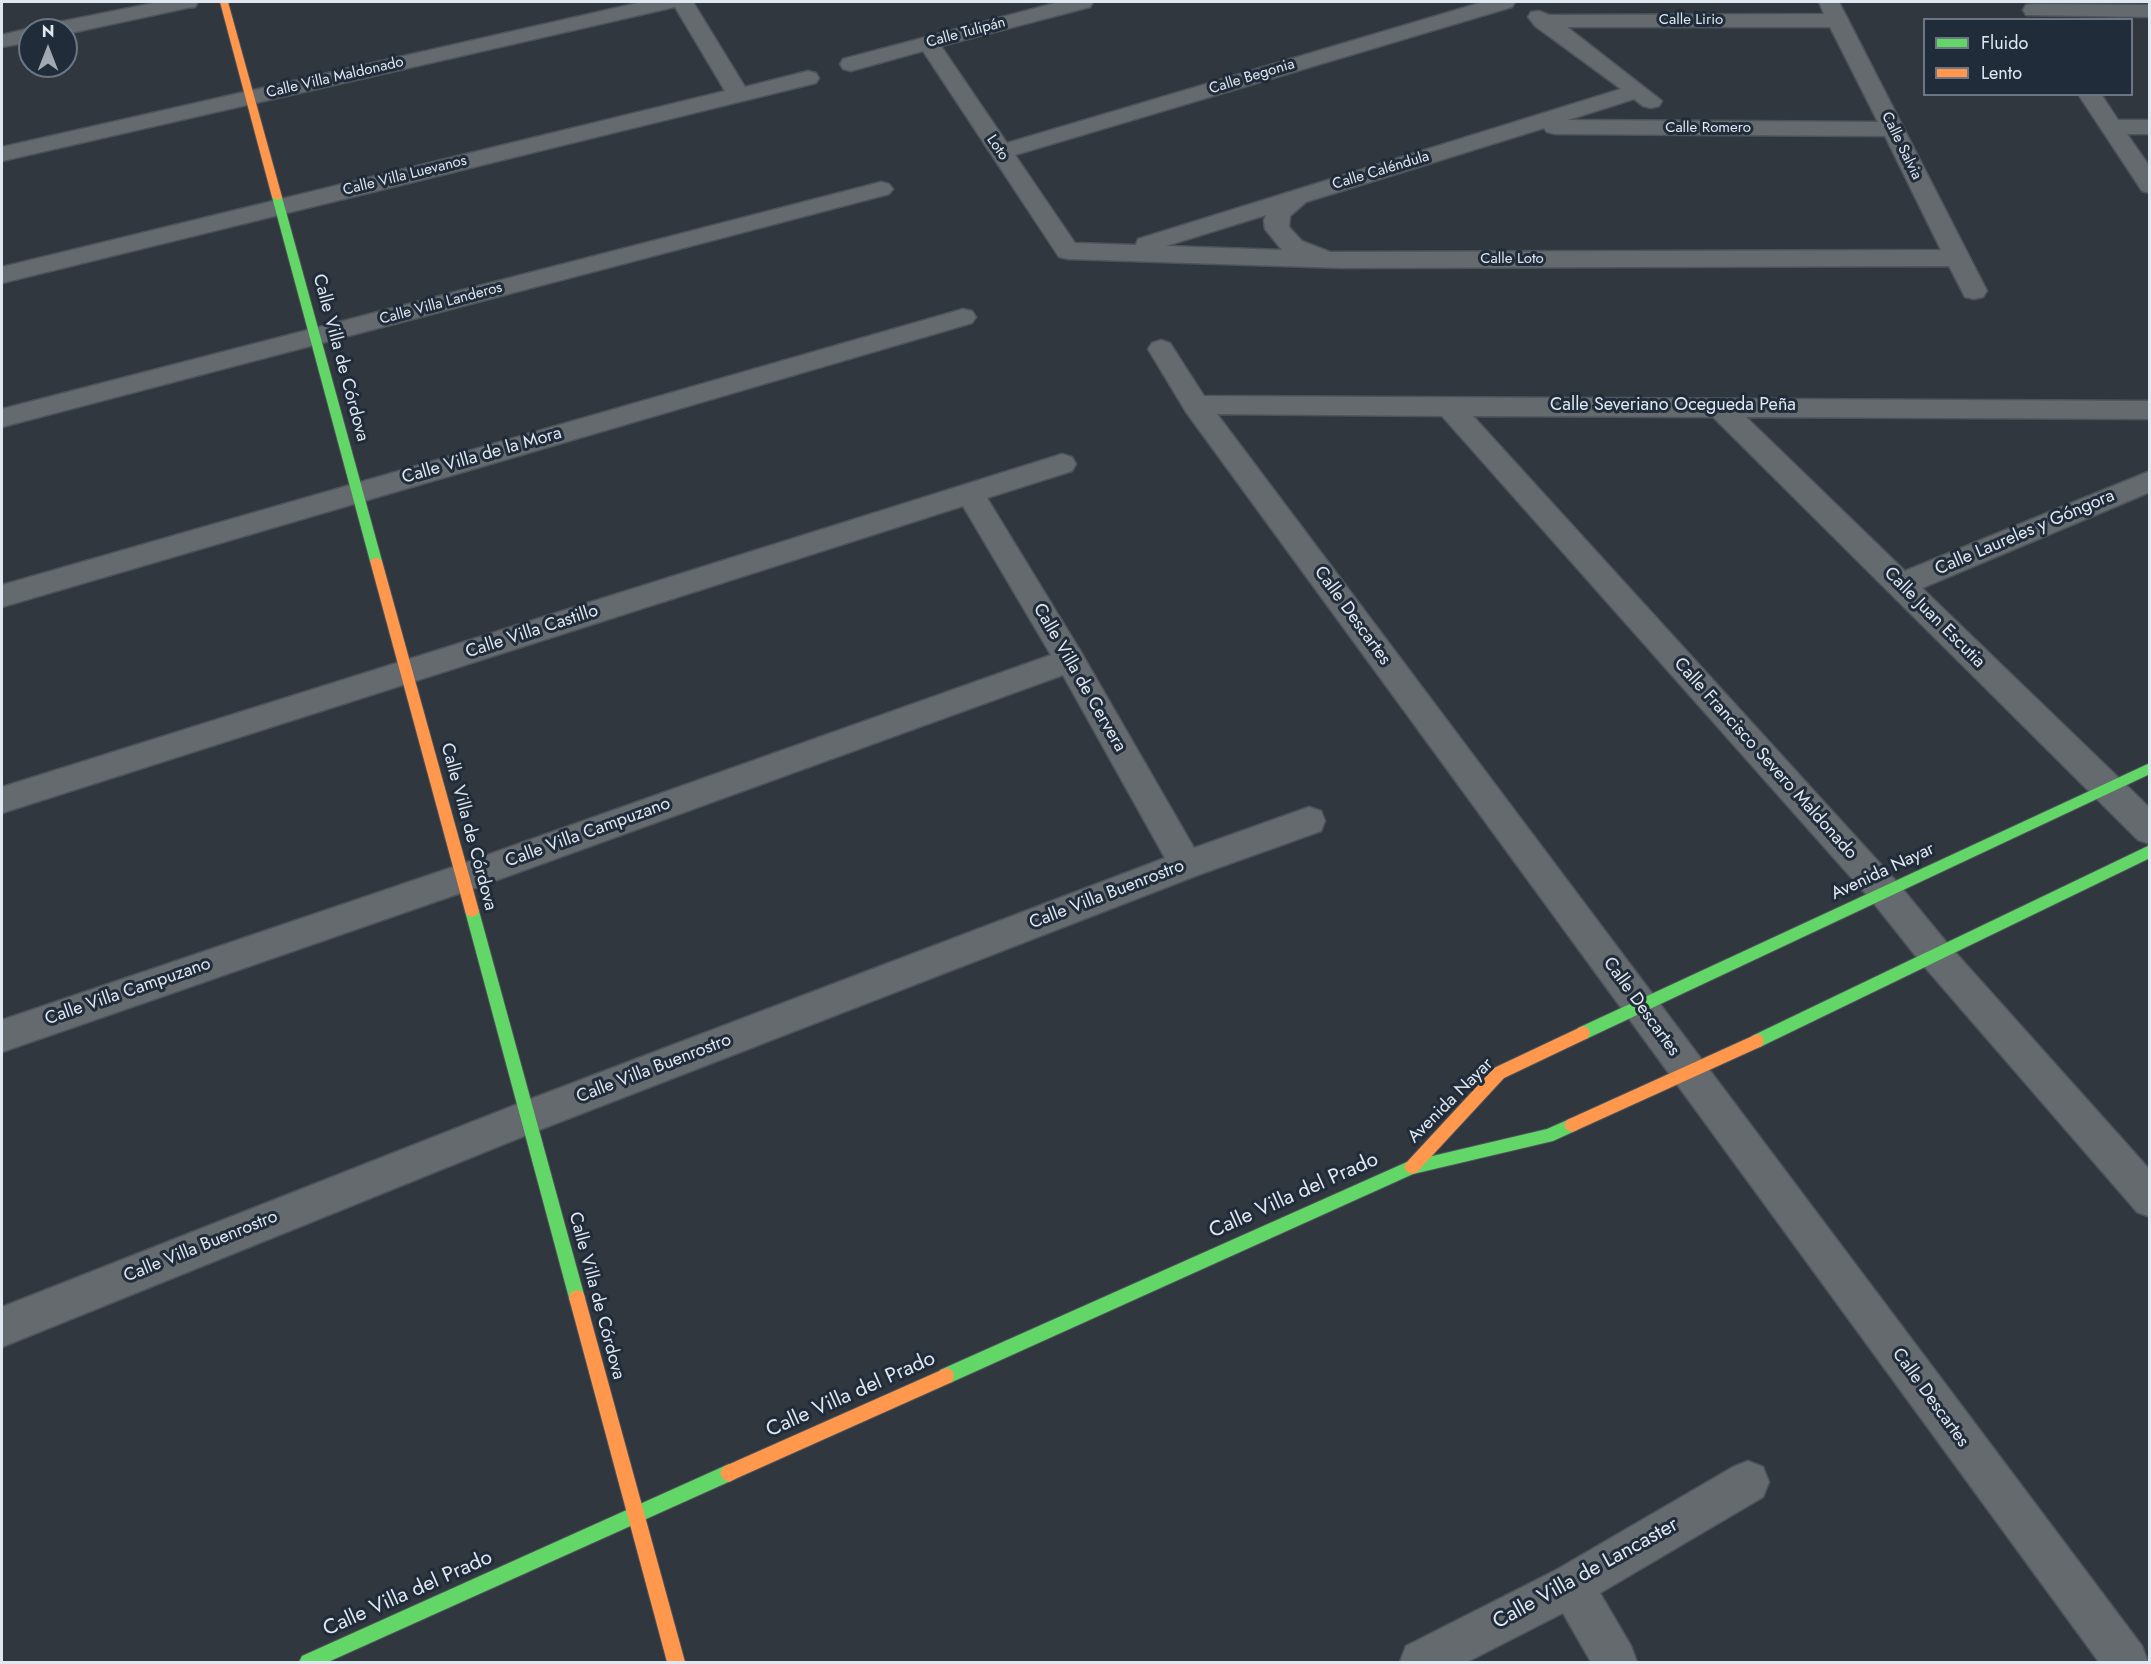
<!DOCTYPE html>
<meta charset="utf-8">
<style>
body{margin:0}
#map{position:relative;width:2151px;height:1664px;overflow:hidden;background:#30373e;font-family:Jost,sans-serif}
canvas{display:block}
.frame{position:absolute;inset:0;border:3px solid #dfe7f1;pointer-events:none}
.legend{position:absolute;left:1923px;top:18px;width:210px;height:78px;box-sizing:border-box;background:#202c3a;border:2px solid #6c7783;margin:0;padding:8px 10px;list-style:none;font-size:18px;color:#dfe7f1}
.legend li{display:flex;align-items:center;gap:12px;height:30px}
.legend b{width:30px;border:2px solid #6c7783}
.north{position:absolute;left:18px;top:18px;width:60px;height:60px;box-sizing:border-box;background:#202c3a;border:2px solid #6c7783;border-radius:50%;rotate:0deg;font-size:16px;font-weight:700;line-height:24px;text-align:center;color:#dfe7f1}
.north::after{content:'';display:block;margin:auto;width:21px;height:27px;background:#a2a9b2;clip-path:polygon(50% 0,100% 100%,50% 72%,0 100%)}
</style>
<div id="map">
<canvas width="2151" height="1664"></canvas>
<div class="frame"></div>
<ul class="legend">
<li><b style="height:8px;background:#63d668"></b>Fluido</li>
<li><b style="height:8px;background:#ff974d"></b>Lento</li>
</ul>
<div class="north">N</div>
</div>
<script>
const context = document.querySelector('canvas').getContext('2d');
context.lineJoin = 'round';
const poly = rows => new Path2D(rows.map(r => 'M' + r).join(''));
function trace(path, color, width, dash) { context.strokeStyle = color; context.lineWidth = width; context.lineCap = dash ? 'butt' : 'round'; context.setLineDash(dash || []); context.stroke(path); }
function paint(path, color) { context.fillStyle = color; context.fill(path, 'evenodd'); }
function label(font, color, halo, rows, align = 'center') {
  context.font = font + ' Jost,sans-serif'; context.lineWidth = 6; context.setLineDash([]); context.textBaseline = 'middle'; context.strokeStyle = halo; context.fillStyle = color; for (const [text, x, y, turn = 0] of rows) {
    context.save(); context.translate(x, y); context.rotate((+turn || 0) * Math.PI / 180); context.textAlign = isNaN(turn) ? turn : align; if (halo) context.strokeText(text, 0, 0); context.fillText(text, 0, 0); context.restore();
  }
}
const street = poly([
 [159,2,198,2,195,7,187,8,66,34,66,30,43,30,46,25,54,23,159,2],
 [642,2,693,2,745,87,808,71,816,73,819,78,816,83,2,283,2,267,725,91,675,7,2,161,2,147,642,2],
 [1059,2,1093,2,1090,7,941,46,1007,143,1483,2,1515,2,1512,7,1015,155,1075,243,1136,245,1138,239,1621,89,1535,26,1528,17,1531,12,1539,11,1549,15,1824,14,1819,2,1839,2,1987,291,1983,297,1974,299,1965,297,1949,266,1343,268,1068,259,1059,257,923,51,851,71,843,69,840,64,843,59,1059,2],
 [1567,27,1830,27,1878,122,1568,120,1634,99,1643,106,1651,108,1659,106,1662,101,1567,27],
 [1544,128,1547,132,1555,134,1885,136,1941,250,1330,252,1302,241,1289,227,1290,216,1306,202,1544,128],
 [1266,215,1264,220,1265,229,1282,250,1166,246,1266,215],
 [2034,4,2150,5,2150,17,2026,15,2023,10,2026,5,2034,4],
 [30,28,36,30,30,30,30,42,2,47,2,35,30,28],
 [2078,94,2101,94,2118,120,2150,120,2150,134,2127,134,2150,167,2150,193,2142,191,2078,94],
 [881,182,889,184,893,189,889,194,2,427,2,409,881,182],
 [963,309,972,311,976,317,972,323,2,607,2,585,963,309],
 [1161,340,1170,343,1204,396,2150,401,2150,419,1746,417,1905,571,2150,471,2150,492,1922,588,2150,808,2150,844,2138,840,1713,417,1473,416,1896,881,1947,943,2150,1170,2150,1217,2137,1212,1923,965,1872,901,1442,416,1217,414,2142,1646,2148,1662,2099,1662,1186,412,1148,349,1152,343,1161,340],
 [1062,454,1072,457,1076,464,1072,471,987,498,1081,652,1194,848,1309,807,1321,811,1325,821,1321,831,1198,875,539,1130,2,1347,2,1307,528,1100,1165,858,1063,675,475,888,2,1052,2,1020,462,864,1051,655,963,506,2,813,2,787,1062,454],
 [1748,1461,1763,1467,1769,1482,1763,1497,1600,1593,1631,1646,1637,1662,1591,1662,1563,1613,1467,1662,1400,1662,1406,1646,1556,1570,1733,1467,1748,1461]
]);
const fast = poly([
 [277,194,282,197,382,561,376,565,370,561,272,197,277,194],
 [2150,763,2150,774,1588,1038,1583,1040,1578,1038,1576,1033,1578,1028,2150,763],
 [2150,845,2150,858,1762,1046,1757,1048,1752,1046,1750,1041,1752,1036,2150,845],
 [472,905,477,907,479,911,585,1298,583,1304,577,1306,571,1304,569,1298,465,911,467,907,472,905],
 [1572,1118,1577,1120,1580,1125,1577,1130,1553,1141,1413,1174,952,1382,946,1384,940,1382,938,1376,940,1370,1407,1162,1547,1129,1572,1118],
 [729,1464,735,1467,738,1473,735,1479,328,1662,299,1662,302,1656,729,1464]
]);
const slow = poly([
 [220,2,228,2,282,197,280,199,277,200,272,197,220,2],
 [376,557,382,561,479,911,477,915,472,917,467,915,465,911,370,561,376,557],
 [1583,1026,1588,1028,1590,1033,1588,1038,1504,1078,1417,1172,1412,1174,1407,1172,1404,1167,1407,1162,1494,1068,1583,1026],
 [1757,1034,1762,1036,1764,1041,1762,1046,1577,1130,1572,1132,1567,1130,1564,1125,1567,1120,1757,1034],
 [577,1290,583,1292,585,1298,685,1662,667,1662,569,1298,571,1292,577,1290],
 [946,1368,952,1370,954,1376,952,1382,735,1479,729,1482,723,1479,720,1473,723,1467,946,1368]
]);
const farStreetnames = [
 ["Calle Lirio",1691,20],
 ["Calle Tulipán",966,33,-15],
 ["Calle Begonia",1252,77,-17],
 ["Calle Villa Maldonado",335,78,-13],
 ["Calle Romero",1708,128],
 ["Calle Salvia",1901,146,64],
 ["Loto",997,148,56],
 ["Calle Caléndula",1381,171,-17],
 ["Calle Villa Luevanos",405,176,-14],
 ["Calle Loto",1512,259],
 ["Calle Villa Landeros",441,304,-15]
];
const streetNames = [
 ["Calle Villa de Córdova",340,358,75],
 ["Calle Severiano Ocegueda Peña",1673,406],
 ["Calle Villa de la Mora",482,456,-16],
 ["Calle Laureles y Góngora",2025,533,-23],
 ["Calle Descartes",1352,616,54],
 ["Calle Juan Escutia",1934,618,45],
 ["Calle Villa Castillo",532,632,-18],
 ["Calle Villa de Cervera",1079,678,60],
 ["Calle Francisco Severo Maldonado",1765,759,48],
 ["Calle Villa de Córdova",468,827,75],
 ["Calle Villa Campuzano",588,833,-20],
 ["Avenida Nayar",1883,872,-25],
 ["Calle Villa Buenrostro",1107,895,-21],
 ["Calle Villa Campuzano",128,992,-19],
 ["Calle Descartes",1641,1007,54],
 ["Calle Villa Buenrostro",654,1069,-21],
 ["Avenida Nayar",1451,1101,-45],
 ["Calle Villa Buenrostro",201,1247,-22],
 ["Calle Villa de Córdova",596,1296,75],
 ["Calle Descartes",1930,1398,54]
];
const nearStreetnames = [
 ["Calle Villa del Prado",1294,1196,-24],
 ["Calle Villa del Prado",851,1395,-24],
 ["Calle Villa de Lancaster",1586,1574,-29],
 ["Calle Villa del Prado",408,1594,-24]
];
trace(street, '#4d535a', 3);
trace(fast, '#4d535a', 2);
trace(slow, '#4d535a', 2);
paint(street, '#656a6f');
paint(fast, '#63d668');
paint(slow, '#ff974d');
label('15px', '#dfe7f1', '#202c3a', farStreetnames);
label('18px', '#dfe7f1', '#202c3a', streetNames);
label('21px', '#dfe7f1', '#202c3a', nearStreetnames);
</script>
